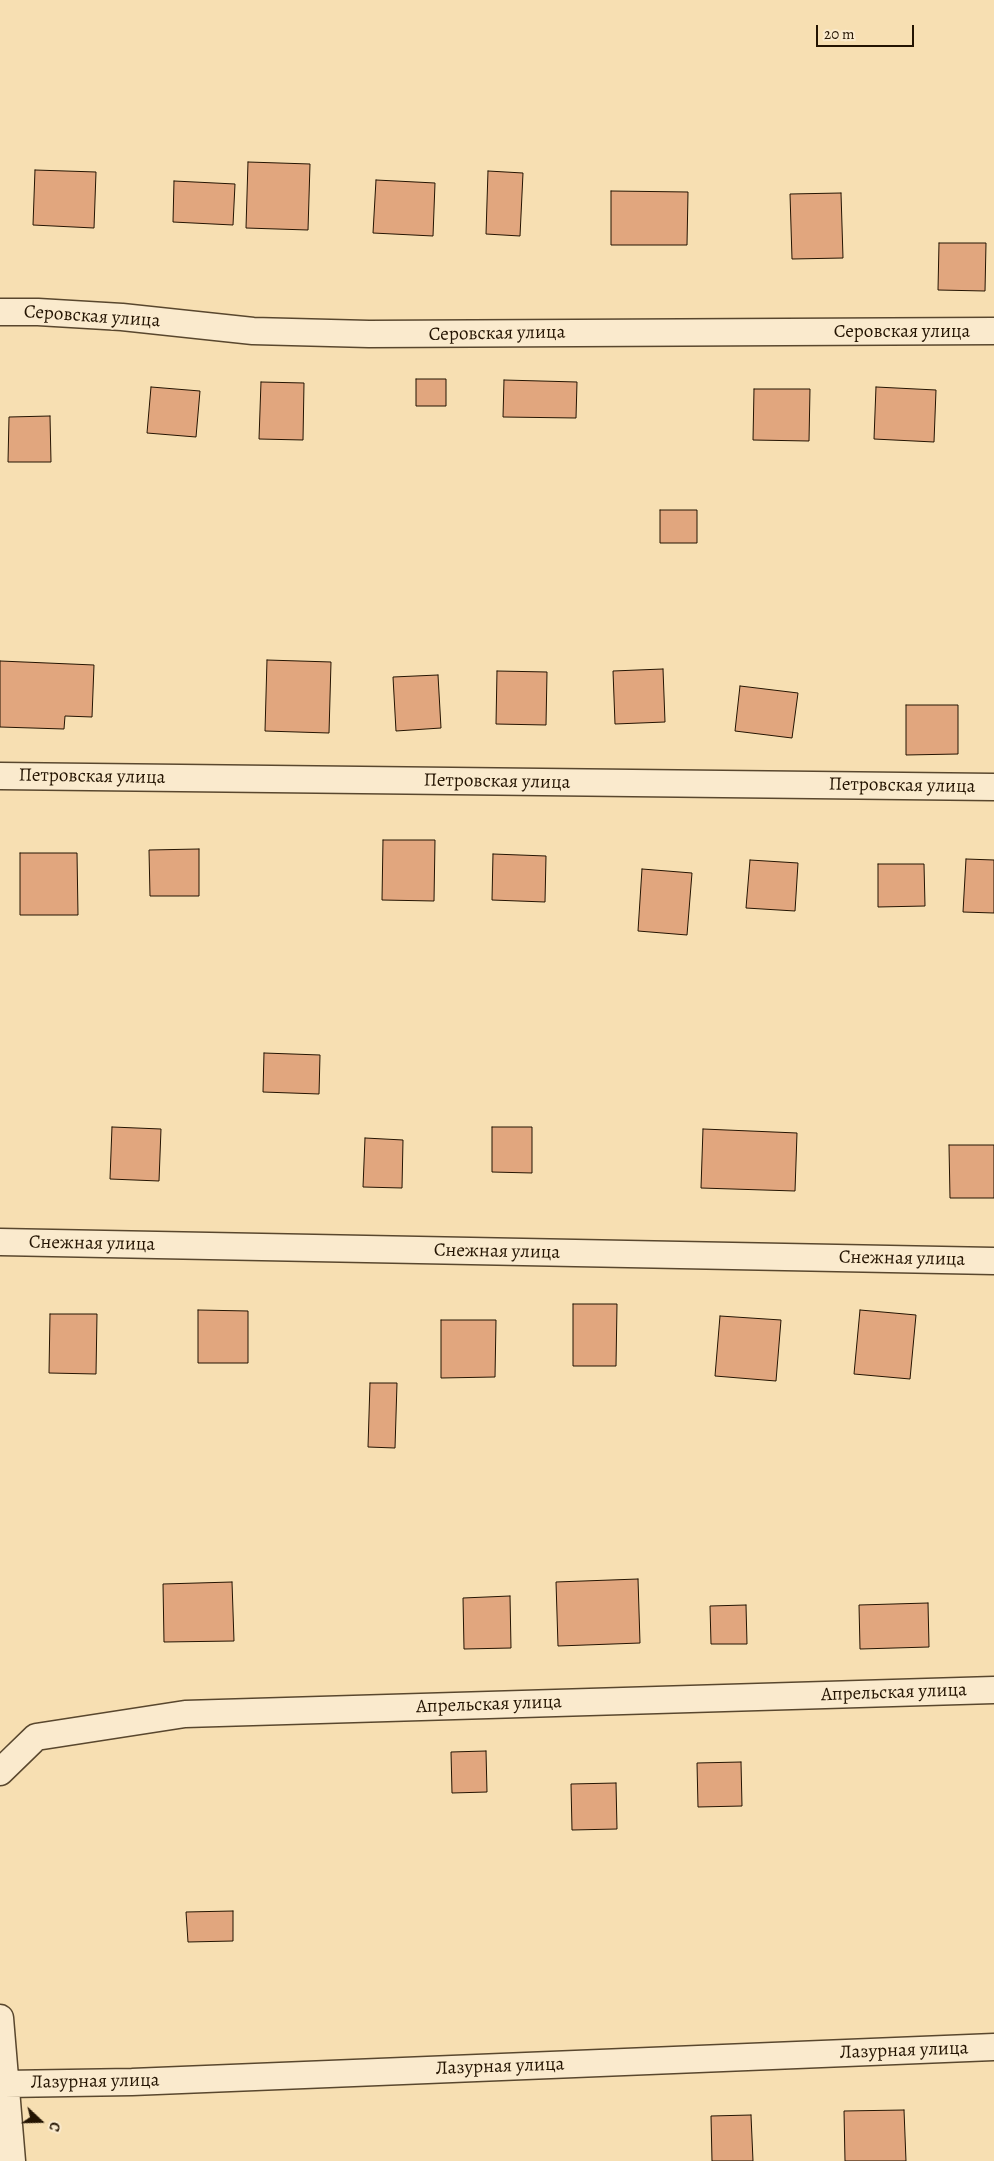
<!DOCTYPE html>
<meta charset="utf-8">
<style>
body{margin:0}
#map{position:relative;width:994px;height:2161px;overflow:hidden;background:#f7dfb2;font-family:Alegreya,serif}
canvas{display:block}
.north{position:absolute;left:15px;top:2096px;width:50px;height:50px;-webkit-text-stroke:4px #faeacd;paint-order:stroke;rotate:111deg;font-size:14px;font-weight:700;line-height:20px;text-align:center;color:#241402}
.north::after{content:'';display:block;margin:auto;width:18px;height:22px;background:#241402;clip-path:polygon(50% 0,100% 100%,50% 72%,0 100%)}
.scale{position:absolute;left:816px;top:25px;width:98px;height:22px;box-sizing:border-box;border:2px solid #241402;border-top:0;padding-left:6px;font-size:15px;line-height:18px;white-space:nowrap;color:#241402;-webkit-text-stroke:4px #faeacd;paint-order:stroke}
</style>
<div id="map">
<canvas width="994" height="2161"></canvas>
<div class="north">С</div>
<div class="scale">20 m</div>
</div>
<script>
const context = document.querySelector('canvas').getContext('2d');
context.lineJoin = 'round';
function paint(path, color) { context.fillStyle = color; context.fill(path, 'evenodd'); }
const poly = rows => new Path2D(rows.map(r => 'M' + r).join(''));
function trace(path, color, width, dash) { context.strokeStyle = color; context.lineWidth = width; context.lineCap = dash ? 'butt' : 'round'; context.setLineDash(dash || []); context.stroke(path); }
function label(font, color, halo, rows, align = 'center') {
  context.font = font + ' Alegreya,serif'; context.lineWidth = 4; context.setLineDash([]); context.textBaseline = 'middle'; context.strokeStyle = halo; context.fillStyle = color; for (const [text, x, y, turn = 0] of rows) {
    context.save(); context.translate(x, y); context.rotate((+turn || 0) * Math.PI / 180); context.textAlign = isNaN(turn) ? turn : align; if (halo) context.strokeText(text, 0, 0); context.fillText(text, 0, 0); context.restore();
  }
}
const building = poly([
 [248,162,310,164,308,230,246,228,248,162],
 [35,170,96,172,94,228,33,225,35,170],
 [488,171,523,173,520,236,486,234,488,171],
 [376,180,435,183,433,236,373,233,376,180],
 [174,181,235,184,233,225,173,222,174,181],
 [611,191,688,192,687,245,611,245,611,191],
 [841,193,843,258,792,259,790,194,841,193],
 [939,243,986,243,985,291,938,290,939,243],
 [416,379,446,379,446,406,416,406,416,379],
 [504,380,577,382,576,418,503,417,504,380],
 [261,382,304,383,303,440,259,439,261,382],
 [151,387,200,391,196,437,147,433,151,387],
 [876,387,936,390,934,442,874,439,876,387],
 [754,389,810,389,809,441,753,440,754,389],
 [50,416,51,462,8,462,9,417,50,416],
 [660,510,697,510,697,543,660,543,660,510],
 [267,660,331,662,329,733,265,731,267,660],
 [0,661,94,665,92,717,65,716,64,729,0,727,0,661],
 [663,669,665,722,615,724,613,671,663,669],
 [497,671,547,672,546,725,496,724,497,671],
 [438,675,441,728,396,731,393,677,438,675],
 [740,686,798,693,792,738,735,731,740,686],
 [906,705,958,705,958,754,906,755,906,705],
 [383,840,435,840,434,901,382,900,383,840],
 [199,849,199,896,150,896,149,850,199,849],
 [20,853,77,853,78,915,20,915,20,853],
 [493,854,546,856,545,902,492,900,493,854],
 [966,859,994,860,994,913,963,912,966,859],
 [750,860,798,863,795,911,746,908,750,860],
 [878,864,924,864,925,906,878,907,878,864],
 [642,869,692,873,687,935,638,931,642,869],
 [264,1053,320,1055,319,1094,263,1092,264,1053],
 [112,1127,161,1129,159,1181,110,1179,112,1127],
 [492,1127,532,1127,532,1173,492,1172,492,1127],
 [703,1129,797,1133,795,1191,701,1188,703,1129],
 [365,1138,403,1140,402,1188,363,1187,365,1138],
 [949,1145,994,1145,994,1198,950,1198,949,1145],
 [573,1304,617,1304,616,1366,573,1366,573,1304],
 [198,1310,248,1311,248,1363,198,1363,198,1310],
 [860,1310,916,1315,910,1379,854,1374,860,1310],
 [50,1314,97,1314,96,1374,49,1373,50,1314],
 [720,1316,781,1320,776,1381,715,1376,720,1316],
 [441,1320,496,1320,495,1377,441,1378,441,1320],
 [370,1383,397,1383,395,1448,368,1447,370,1383],
 [638,1579,640,1643,558,1646,556,1582,638,1579],
 [232,1582,234,1641,164,1642,163,1584,232,1582],
 [510,1596,511,1648,464,1649,463,1598,510,1596],
 [928,1603,929,1647,860,1649,859,1605,928,1603],
 [746,1605,747,1644,711,1644,710,1606,746,1605],
 [486,1751,487,1792,452,1793,451,1752,486,1751],
 [741,1762,742,1806,698,1807,697,1763,741,1762],
 [616,1783,617,1829,572,1830,571,1784,616,1783],
 [233,1911,233,1941,188,1942,186,1912,233,1911],
 [904,2110,906,2161,845,2161,844,2111,904,2110],
 [751,2115,753,2161,712,2161,711,2116,751,2115]
]);
const street = poly([
 [0,312,38,312,122,317,253,331,369,334,994,331],
 [0,776,994,787],
 [0,1242,994,1261],
 [0,1772,36,1737,185,1714,994,1690],
 [0,2018,12,2161],
 [5,2084,132,2082,994,2047]
]);
const streetNames = [
 ["Серовская улица",92,317,4],
 ["Серовская улица",902,332],
 ["Серовская улица",497,334,-1],
 ["Петровская улица",92,777,1],
 ["Петровская улица",497,782,1],
 ["Петровская улица",902,786,1],
 ["Снежная улица",92,1244,1],
 ["Снежная улица",497,1252,1],
 ["Снежная улица",902,1259,1],
 ["Апрельская улица",894,1693,-2],
 ["Апрельская улица",489,1705,-2],
 ["Лазурная улица",904,2051,-2],
 ["Лазурная улица",500,2067,-2],
 ["Лазурная улица",95,2082,-1]
];
paint(building, '#e1a67e');
trace(building, '#241402', 1);
trace(street, '#59472e', 29);
trace(street, '#faeacd', 26);
label('19px', '#241402', '#faeacd', streetNames);
</script>
